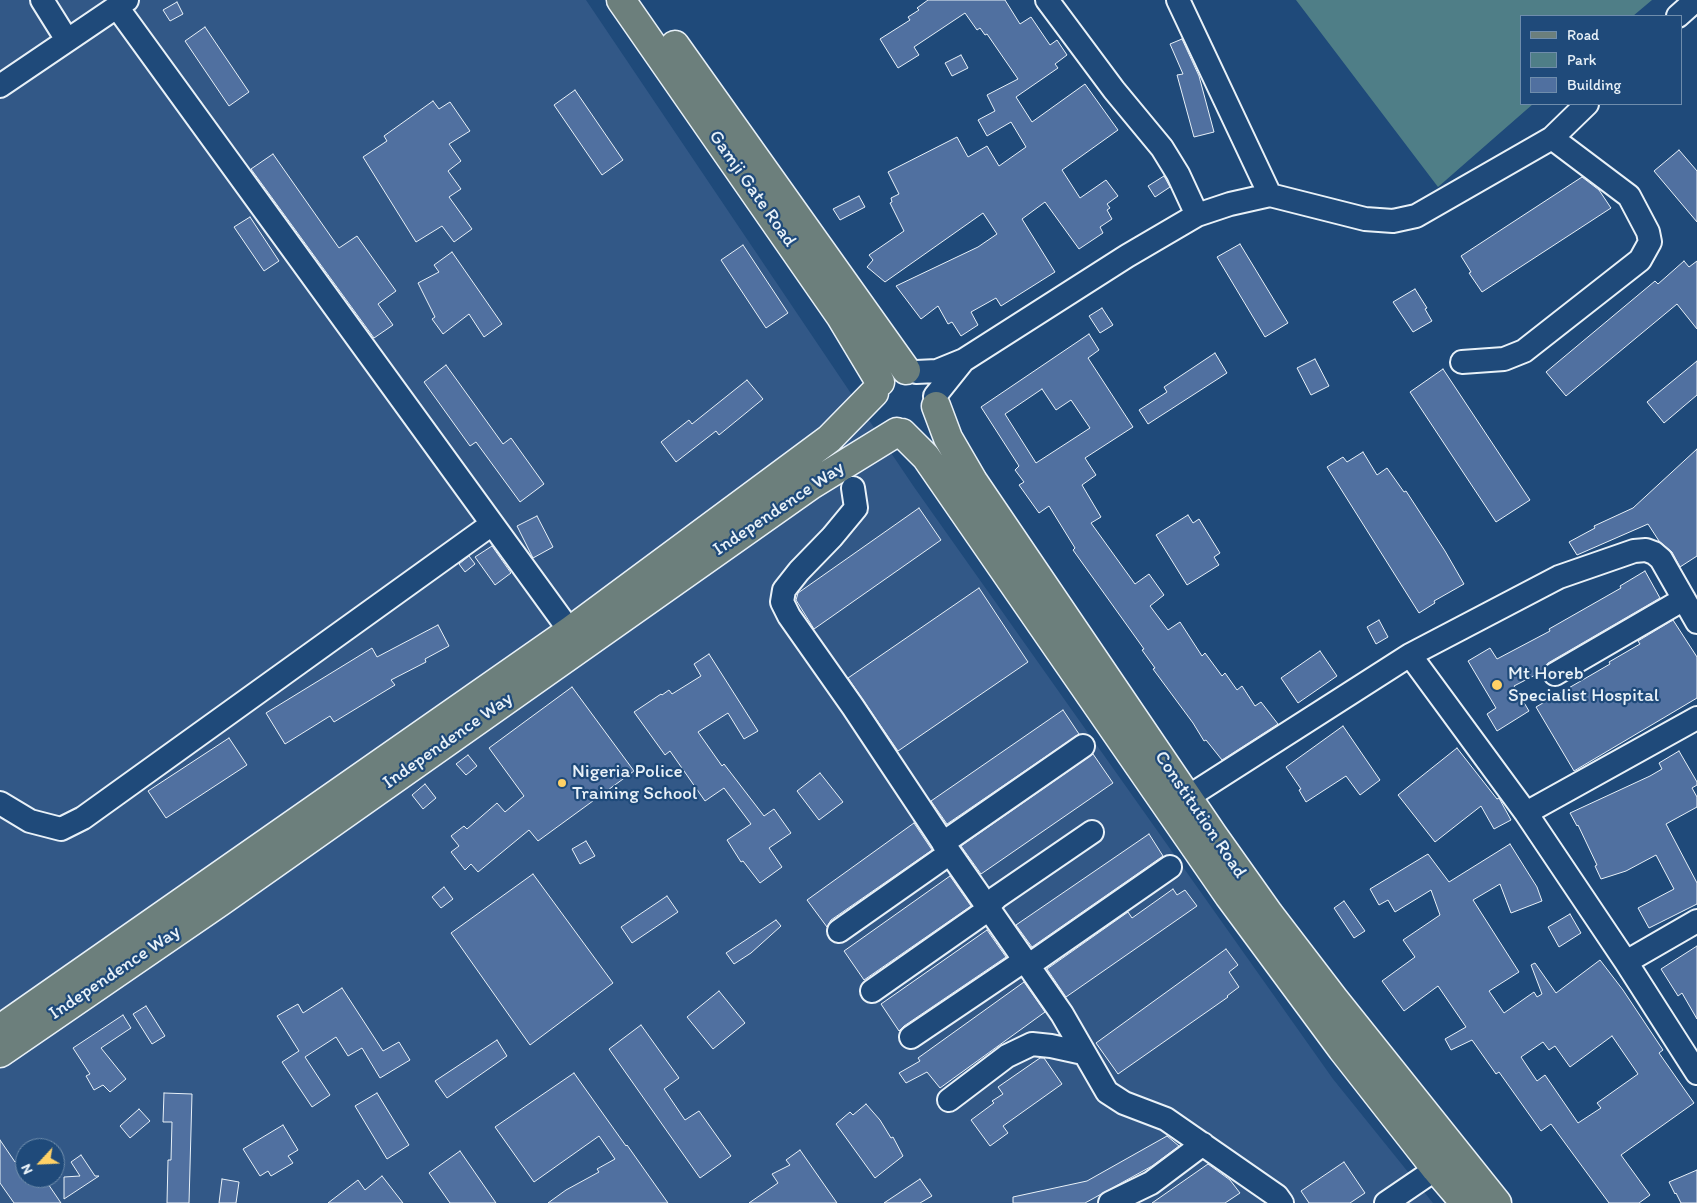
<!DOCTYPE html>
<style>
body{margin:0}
#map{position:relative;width:1697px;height:1203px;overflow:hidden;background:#1f4a7a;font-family:Itim,sans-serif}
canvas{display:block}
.legend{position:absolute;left:1520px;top:15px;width:162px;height:90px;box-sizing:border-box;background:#1f4a7a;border:1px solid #6f8dac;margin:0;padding:6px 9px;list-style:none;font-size:15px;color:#e8f1f8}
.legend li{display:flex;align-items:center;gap:10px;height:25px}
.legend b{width:25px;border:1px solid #6f8dac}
.north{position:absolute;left:15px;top:1138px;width:50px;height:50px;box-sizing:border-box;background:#1f4a7a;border:1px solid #6f8dac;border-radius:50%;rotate:245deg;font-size:14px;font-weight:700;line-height:20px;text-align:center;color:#e8f1f8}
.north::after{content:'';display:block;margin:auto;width:18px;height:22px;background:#ffd166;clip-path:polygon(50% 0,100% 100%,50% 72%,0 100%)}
</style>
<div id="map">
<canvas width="1697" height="1203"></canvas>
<ul class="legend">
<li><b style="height:6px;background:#6c7f7c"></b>Road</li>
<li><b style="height:14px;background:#4f7e87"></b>Park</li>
<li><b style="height:14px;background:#5070a0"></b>Building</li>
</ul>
<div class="north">N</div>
</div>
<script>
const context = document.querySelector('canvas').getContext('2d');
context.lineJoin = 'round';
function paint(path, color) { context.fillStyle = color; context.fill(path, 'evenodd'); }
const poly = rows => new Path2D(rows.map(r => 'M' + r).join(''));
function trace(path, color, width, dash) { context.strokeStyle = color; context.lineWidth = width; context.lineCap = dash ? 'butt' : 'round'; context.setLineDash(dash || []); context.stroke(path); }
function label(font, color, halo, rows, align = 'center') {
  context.font = font + ' Itim,sans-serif'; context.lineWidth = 4.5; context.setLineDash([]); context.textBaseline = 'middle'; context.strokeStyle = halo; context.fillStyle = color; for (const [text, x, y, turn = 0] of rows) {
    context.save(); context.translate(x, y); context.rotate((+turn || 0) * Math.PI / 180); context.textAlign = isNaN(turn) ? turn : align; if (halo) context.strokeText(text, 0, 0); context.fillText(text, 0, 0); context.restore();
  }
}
const built = poly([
 [0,0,586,0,914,487,1333,1079,1433,1203,0,1203],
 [25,1148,55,1148,55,1178,25,1178]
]);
const green = poly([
 [1296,0,1652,0,1633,16,1521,16,1521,104,1533,104,1438,187]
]);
const building = poly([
 [928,0,1005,0,1020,24,1031,17,1050,45,1057,40,1067,55,1055,64,1058,68,1016,97,1032,122,1085,84,1118,130,1062,170,1080,198,1106,180,1118,196,1107,204,1110,208,1107,210,1112,219,1100,227,1103,233,1079,249,1045,202,1022,219,1055,272,1001,306,996,298,971,312,978,325,961,336,952,322,948,324,938,306,921,319,896,286,978,247,997,234,983,213,885,282,867,267,873,260,869,255,904,231,890,203,892,202,891,198,899,194,888,172,957,137,968,157,987,146,999,166,1026,147,1011,122,987,136,978,120,995,111,987,95,1018,79,987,34,985,35,980,28,977,30,965,13,914,47,919,55,898,68,880,39,910,20,908,17,919,10,917,8,928,0],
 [177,2,183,14,170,21,163,10,177,2],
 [205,27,249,92,229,106,185,41,205,27],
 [1182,39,1199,76,1214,132,1194,137,1177,75,1183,74,1170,44,1182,39],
 [961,55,968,68,952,76,945,63,961,55],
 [575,90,623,160,602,175,554,105,575,90],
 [433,101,439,109,450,102,470,131,449,144,461,161,448,171,461,189,449,197,472,229,454,242,442,226,416,242,363,157,387,141,384,136,433,101],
 [1679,150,1697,171,1697,222,1654,171,1679,150],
 [273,154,339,248,357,236,396,291,378,304,393,325,374,338,251,169,273,154],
 [1164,176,1170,187,1155,197,1148,186,1164,176],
 [1582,177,1599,190,1611,208,1482,292,1469,273,1471,272,1461,256,1582,177],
 [859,196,865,207,840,220,833,209,859,196],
 [250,217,279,261,264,271,234,227,250,217],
 [1240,244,1288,323,1265,337,1217,257,1240,244],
 [743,245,788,313,766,328,721,260,743,245],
 [452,252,502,324,484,337,469,314,443,334,432,319,435,317,418,283,439,272,434,265,452,252],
 [1684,261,1689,267,1697,261,1697,329,1677,304,1566,396,1546,372,1655,281,1658,284,1684,261],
 [1415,289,1427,308,1425,309,1432,321,1413,332,1393,302,1415,289],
 [1102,308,1113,325,1100,333,1089,316,1102,308],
 [1089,334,1099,350,1088,358,1133,427,1085,458,1096,475,1082,485,1101,517,1091,523,1135,584,1149,574,1164,595,1150,606,1168,630,1180,622,1202,656,1205,653,1222,676,1225,673,1237,690,1242,686,1255,706,1261,702,1278,724,1222,760,1206,740,1204,741,1193,723,1153,669,1155,668,1142,650,1144,649,1073,550,1075,548,1049,506,1039,513,1019,485,1024,482,1015,470,1019,466,981,407,1089,334],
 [1042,389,1056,410,1071,400,1090,428,1036,463,1005,414,1042,389],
 [1215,353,1227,373,1148,424,1139,410,1167,392,1164,387,1215,353],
 [1315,359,1329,386,1311,395,1297,368,1315,359],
 [1697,361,1697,395,1664,423,1647,402,1697,361],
 [446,365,503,444,511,438,544,484,520,502,476,442,470,446,424,382,446,365],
 [1443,369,1530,500,1496,522,1410,392,1443,369],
 [747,380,763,399,719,435,716,431,676,462,661,442,689,420,692,424,747,380],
 [1697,449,1697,556,1680,567,1672,552,1659,541,1648,524,1577,555,1569,542,1595,528,1594,526,1633,508,1697,449],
 [1363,452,1377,475,1387,468,1404,492,1406,491,1445,551,1464,584,1434,601,1435,603,1419,613,1327,467,1343,457,1347,462,1363,452],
 [919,508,941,540,814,629,796,600,798,593,919,508],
 [1188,515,1193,523,1199,519,1220,553,1214,557,1219,565,1187,585,1156,535,1188,515],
 [537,516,553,547,533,558,517,526,537,516],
 [492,546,511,573,495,585,475,557,492,546],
 [469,556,475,564,465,572,459,564,469,556],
 [1645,571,1660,598,1548,663,1543,671,1514,686,1529,711,1497,731,1487,714,1496,708,1468,661,1490,648,1497,659,1550,631,1549,629,1621,588,1620,586,1645,571],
 [979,588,1028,662,898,751,848,678,979,588],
 [1379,620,1388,637,1376,644,1367,627,1379,620],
 [1673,620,1697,657,1697,698,1574,771,1536,707,1610,664,1609,662,1640,644,1638,641,1673,620],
 [438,625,449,646,425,659,426,662,391,680,395,685,334,722,330,716,285,744,266,713,372,648,377,657,438,625],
 [1320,651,1337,676,1298,703,1281,678,1320,651],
 [709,654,758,731,744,739,728,713,698,732,722,766,724,764,764,816,774,809,791,833,769,848,782,867,760,883,743,861,741,862,727,840,751,824,724,788,705,801,670,751,665,755,634,712,661,694,662,695,669,690,672,694,701,676,694,664,709,654],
 [572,687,634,771,538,841,529,830,478,872,471,864,465,870,451,852,459,846,451,836,464,826,467,829,497,803,505,812,524,796,489,748,572,687],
 [1063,710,1079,734,947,824,931,801,1063,710],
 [1343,726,1380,780,1360,795,1346,776,1306,802,1299,790,1301,789,1286,767,1343,726],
 [229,738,247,765,166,818,148,791,229,738],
 [1457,748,1497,799,1499,798,1511,820,1494,829,1481,806,1435,842,1398,795,1457,748],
 [1679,751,1697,782,1697,785,1692,788,1697,797,1697,807,1666,824,1697,883,1697,904,1649,928,1638,908,1674,889,1656,855,1626,871,1601,879,1595,866,1597,865,1578,825,1577,826,1570,813,1650,776,1662,769,1659,763,1679,751],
 [1093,754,1113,783,981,874,961,846,1093,754],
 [468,755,477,766,466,775,456,764,468,755],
 [820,773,843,802,819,820,797,791,820,773],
 [425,784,436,798,423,809,412,795,425,784],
 [914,823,932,850,831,920,827,927,807,900,914,823],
 [1149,834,1163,856,1032,947,1016,925,1149,834],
 [586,841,595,856,580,864,572,849,586,841],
 [1510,844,1537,887,1542,901,1511,913,1500,884,1473,900,1519,972,1489,991,1504,1013,1534,992,1537,997,1542,994,1531,965,1535,963,1556,993,1600,960,1623,990,1663,1050,1659,1053,1694,1103,1621,1155,1650,1195,1639,1203,1609,1203,1551,1124,1541,1131,1499,1072,1496,1074,1472,1040,1451,1050,1445,1039,1466,1027,1438,986,1404,1011,1382,981,1415,957,1403,940,1440,915,1431,890,1395,912,1388,900,1379,905,1370,889,1428,854,1449,882,1510,844],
 [1612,1036,1638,1074,1597,1103,1601,1108,1578,1123,1545,1075,1537,1081,1521,1057,1543,1042,1549,1050,1555,1046,1570,1067,1612,1036],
 [533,874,613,983,530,1045,451,933,533,874],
 [950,876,971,906,864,980,844,951,950,876],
 [444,887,453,899,441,908,432,897,444,887],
 [1173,889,1177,895,1185,890,1197,906,1066,997,1047,969,1128,912,1132,918,1173,889],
 [667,896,678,912,632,943,621,927,667,896],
 [1344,901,1365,931,1354,938,1334,908,1344,901],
 [1570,914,1581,933,1559,947,1548,927,1570,914],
 [776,920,781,926,751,953,734,964,726,953,776,920],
 [987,930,1006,957,904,1026,899,1031,881,1004,987,930],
 [1697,946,1697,1019,1682,993,1678,996,1661,969,1697,946],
 [1226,949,1238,965,1229,972,1239,987,1227,996,1228,997,1118,1074,1096,1043,1226,949],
 [1024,982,1045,1012,940,1088,927,1072,906,1083,899,1073,920,1061,918,1058,1024,982],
 [342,988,383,1051,399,1042,410,1060,380,1078,362,1048,348,1056,336,1037,305,1057,330,1095,312,1107,282,1062,299,1051,277,1016,298,1004,303,1013,342,988],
 [719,991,745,1023,713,1049,687,1017,719,991],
 [146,1006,165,1036,152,1044,133,1014,146,1006],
 [123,1015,131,1028,101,1048,126,1079,110,1092,103,1085,94,1090,86,1076,90,1074,73,1048,123,1015],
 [641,1025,679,1078,664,1089,685,1120,699,1111,731,1156,700,1178,609,1049,641,1025],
 [497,1040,507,1056,447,1098,435,1081,497,1040],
 [1040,1058,1044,1058,1062,1084,1003,1126,1008,1133,990,1146,971,1120,994,1103,992,1101,1003,1094,998,1087,1040,1058],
 [574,1073,626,1146,627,1145,668,1203,548,1203,566,1190,599,1172,597,1169,615,1159,599,1136,534,1182,495,1127,574,1073],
 [164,1093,192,1094,189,1203,167,1203,168,1160,171,1160,172,1122,163,1122,164,1093],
 [377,1093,409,1145,387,1159,355,1106,377,1093],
 [866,1104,880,1120,891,1138,893,1137,903,1156,875,1178,836,1124,850,1112,853,1115,866,1104],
 [139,1109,150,1121,130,1138,120,1126,139,1109],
 [283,1125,298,1150,288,1156,293,1163,271,1176,268,1171,260,1176,243,1149,283,1125],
 [1167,1136,1179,1146,1152,1166,1085,1203,1013,1203,1013,1197,1087,1181,1167,1136],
 [0,1140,15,1162,25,1155,25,1178,44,1178,61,1203,14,1203,0,1183,0,1140],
 [800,1150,837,1203,749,1203,778,1183,772,1174,790,1165,786,1160,800,1150],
 [460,1151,496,1203,450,1203,429,1173,460,1151],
 [81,1155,95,1176,99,1176,64,1199,64,1177,80,1176,71,1162,81,1155],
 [1344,1162,1365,1193,1350,1203,1309,1203,1301,1191,1344,1162],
 [1208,1164,1230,1180,1240,1193,1225,1203,1152,1203,1208,1164],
 [1697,1170,1697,1203,1681,1203,1676,1193,1675,1194,1669,1182,1697,1170],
 [382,1176,403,1203,328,1203,358,1180,365,1190,382,1176],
 [222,1179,239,1182,236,1203,219,1203,222,1179],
 [920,1179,932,1196,920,1203,884,1203,920,1179]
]);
const minor = poly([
 [42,0,67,40],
 [1047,0,1114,90,1162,148,1178,174,1197,215],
 [1178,0,1270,195],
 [117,7,570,631],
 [1678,16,1696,0],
 [0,86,127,0],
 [1462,362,1504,359,1524,351,1640,260,1650,242,1648,232,1629,196,1552,138],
 [916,372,937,371,964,360,1127,256,1197,215,1230,204,1270,195,1365,219,1393,221,1416,216,1552,138,1587,104],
 [935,396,963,361],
 [853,488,856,508,832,537,799,571,784,590,782,602,789,616,853,707,950,853,1062,1014,1107,1092,1124,1103,1166,1119,1277,1196,1282,1203],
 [1410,655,1526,813,1626,962,1697,1073],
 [1555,674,1684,599],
 [1188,797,1410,655,1559,577,1634,551,1646,550,1654,553,1661,559,1697,622],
 [0,803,30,821,61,829,83,818,492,524],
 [1526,813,1697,718],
 [943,843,1083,746],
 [839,931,950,853],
 [1626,962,1697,921],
 [1029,965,1170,867],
 [872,991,989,909,992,902,997,897,1092,832],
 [911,1037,1025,960],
 [949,1100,1007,1056,1032,1044,1051,1046,1083,1053],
 [1110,1203,1151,1183,1203,1144],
 [1386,1203,1436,1169]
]);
const major = poly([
 [621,0,841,317,880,382],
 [675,45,906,370],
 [936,406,948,438,973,481,1213,835,1269,914,1334,999,1497,1203],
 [902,433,926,457,1229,896,1342,1049,1436,1169,1465,1203],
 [0,1029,570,631,829,439,874,393],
 [0,1053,220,902,811,485,897,432]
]);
const markers = [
 [1497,685,6,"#ffd166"],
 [562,783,5,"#ffd166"]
];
const streetNames = [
 ["Gamji Gate Road",752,189,55],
 ["Independence Way",779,509,-34],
 ["Independence Way",448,741,-35],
 ["Constitution Road",1200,815,56],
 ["Independence Way",115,973,-34]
];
const poiNames = [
 ["Mt Horeb",1508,674],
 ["Specialist Hospital",1508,696],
 ["Nigeria Police",572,772],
 ["Training School",572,794]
];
paint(built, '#325887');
paint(green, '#4f7e87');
paint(building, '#5070a0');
trace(building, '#e8f1f8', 1);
trace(minor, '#e8f1f8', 26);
trace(major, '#e8f1f8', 31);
trace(minor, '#1f4a7a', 22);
trace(major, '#6c7f7c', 28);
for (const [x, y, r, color] of markers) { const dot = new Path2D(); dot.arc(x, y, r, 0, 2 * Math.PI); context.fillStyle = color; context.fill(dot); trace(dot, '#1f4a7a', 2); }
label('19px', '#e8f1f8', '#1f4a7a', streetNames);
label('19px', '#e8f1f8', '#1f4a7a', poiNames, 'left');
</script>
